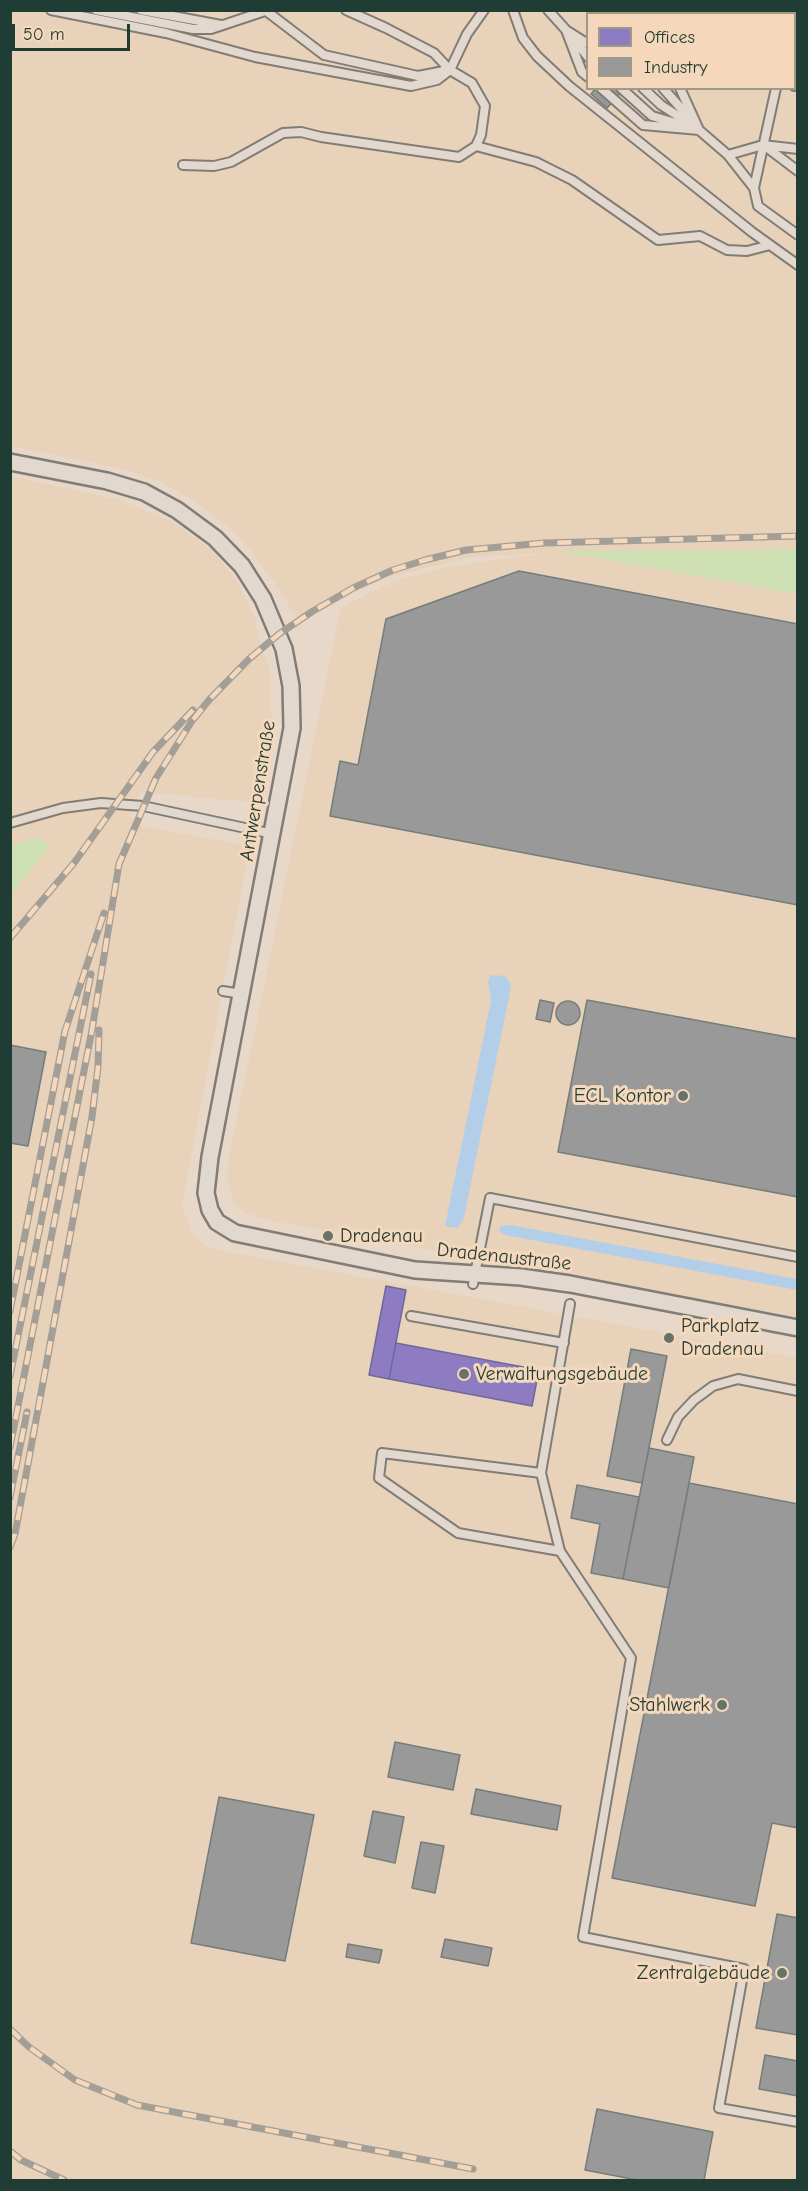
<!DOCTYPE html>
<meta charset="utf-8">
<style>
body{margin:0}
#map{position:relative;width:808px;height:2191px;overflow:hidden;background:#e8d8c9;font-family:"Comic Neue",sans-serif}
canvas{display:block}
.frame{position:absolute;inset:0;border:12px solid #1f3d34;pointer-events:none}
.legend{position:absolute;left:586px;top:12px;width:210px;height:78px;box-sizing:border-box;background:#f5d8bc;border:2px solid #9f9a86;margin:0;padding:8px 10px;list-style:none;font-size:18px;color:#1f3d34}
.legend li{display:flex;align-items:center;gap:12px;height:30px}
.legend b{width:30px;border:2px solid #9f9a86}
.scale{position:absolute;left:12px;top:24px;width:118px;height:27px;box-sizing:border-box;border:3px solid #1f3d34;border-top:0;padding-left:8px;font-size:18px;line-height:21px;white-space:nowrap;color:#1f3d34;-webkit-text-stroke:4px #f5d8bc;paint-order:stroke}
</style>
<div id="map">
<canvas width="808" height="2191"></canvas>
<div class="frame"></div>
<ul class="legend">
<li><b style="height:16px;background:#8e7cc3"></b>Offices</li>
<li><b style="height:16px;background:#999"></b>Industry</li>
</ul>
<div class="scale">50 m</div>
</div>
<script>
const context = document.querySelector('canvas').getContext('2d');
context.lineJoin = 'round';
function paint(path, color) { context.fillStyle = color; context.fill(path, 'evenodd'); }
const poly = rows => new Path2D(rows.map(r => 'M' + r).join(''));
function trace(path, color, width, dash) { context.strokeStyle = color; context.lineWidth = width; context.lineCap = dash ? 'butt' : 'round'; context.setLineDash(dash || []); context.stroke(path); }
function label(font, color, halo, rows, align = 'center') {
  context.font = font + ' "Comic Neue",sans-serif'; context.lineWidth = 6; context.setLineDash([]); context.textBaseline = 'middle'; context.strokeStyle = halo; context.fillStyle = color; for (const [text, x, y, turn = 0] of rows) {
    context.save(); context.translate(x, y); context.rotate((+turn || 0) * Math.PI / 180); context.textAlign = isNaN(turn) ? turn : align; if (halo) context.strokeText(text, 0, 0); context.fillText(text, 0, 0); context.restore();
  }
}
const built = poly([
 [10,11,797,11,797,549,562,552,797,594,797,1317,262,1219,246,1213,235,1205,227,1180,228,1162,341,607,396,581,441,568,545,553,471,557,390,577,353,593,300,623,277,586,241,538,193,500,163,483,128,470,11,446],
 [588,14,794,14,794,88,588,88],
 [11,476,121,500,175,523,212,550,237,581,255,618,259,639,270,670,272,743,260,803,141,792,130,816,141,826,250,846,182,1205,193,1234,208,1248,798,1358,797,2180,11,2180]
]);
const green = poly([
 [797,549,797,594,557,551],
 [39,837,50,847,11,894,11,846]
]);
const water = poly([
 [491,975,505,976,511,985,508,1002,464,1217,458,1228,445,1226,491,1001,488,981],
 [511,1225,797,1279,797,1290,505,1235,499,1231,501,1226]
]);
const offices = poly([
 [386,1286,406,1290,389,1379,369,1375,386,1286],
 [396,1343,539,1370,532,1406,389,1379,396,1343]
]);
const industry = poly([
 [596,88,625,88,607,108,591,94,596,88],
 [519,571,798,624,798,905,330,816,340,761,358,765,386,619,519,571],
 [540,1000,554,1003,550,1022,536,1019,540,1000],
 [587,1000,798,1039,798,1197,558,1152,587,1000],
 '556 1013a12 12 0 1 1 24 0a12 12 0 1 1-24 0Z',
 [10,1045,46,1052,28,1146,10,1143,10,1045],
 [631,1349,667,1356,642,1483,607,1476,631,1349],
 [649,1448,694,1457,669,1588,623,1579,649,1448],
 [689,1483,798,1504,798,1828,772,1823,755,1906,612,1878,689,1483],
 [577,1485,639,1497,623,1579,591,1573,600,1524,571,1518,577,1485],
 [395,1742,460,1755,453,1790,388,1777,395,1742],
 [476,1789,561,1806,557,1830,471,1814,476,1789],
 [219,1797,314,1815,285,1961,191,1943,219,1797],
 [373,1811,404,1817,395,1863,364,1856,373,1811],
 [421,1842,444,1846,435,1893,412,1888,421,1842],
 [777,1914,798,1918,798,2035,756,2028,777,1914],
 [445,1939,492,1948,488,1966,441,1957,445,1939],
 [348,1944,382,1950,379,1963,346,1957,348,1944],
 [765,2055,798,2061,798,2096,759,2089,765,2055],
 [597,2109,713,2132,704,2180,637,2180,585,2170,597,2109]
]);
const lane = poly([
 [51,10,166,33,255,57,411,86,437,80,450,70,467,34,484,10],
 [96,10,193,29,211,29,268,10],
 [141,10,221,25],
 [265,10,324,55,418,76,449,70],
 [513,10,523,38,537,56,569,86,752,232,798,265],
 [548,10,566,30,588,44],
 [596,10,600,14],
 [645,10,648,14],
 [666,10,669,14],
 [686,10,689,14],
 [708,10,711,14],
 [762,10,763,14],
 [727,14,727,10],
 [794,17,798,17],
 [566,30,582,72,588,77],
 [571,36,588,57],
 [794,86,798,86],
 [601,88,643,125,699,130],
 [621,88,652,116,682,125],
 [643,88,661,105,698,129],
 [663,88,693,122],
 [680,88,699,130,728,155,754,188],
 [776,88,754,188,758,206,798,235],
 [476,146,536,162,572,180,658,240,700,236,727,250,747,251,770,245],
 [765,146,798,171],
 [728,155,763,145,798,149],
 [183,165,214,166,231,162,283,133,301,132,321,137,459,157,476,146,481,135,485,106,472,83,450,70,434,53,386,28,346,10],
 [10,823,63,808,101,803,143,806,273,834],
 [223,991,242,994],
 [473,1284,490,1198,798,1257],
 [570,1304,541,1473,560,1551,631,1658,583,1937,744,1969,719,2108,798,2122],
 [411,1316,564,1343],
 [667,1440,678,1417,694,1400,713,1386,738,1379,798,1391],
 [541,1473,382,1453,379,1478,458,1533,560,1551]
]);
const street = poly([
 [10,462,107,481,144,492,177,510,215,538,242,566,263,599,284,649,291,686,292,728,210,1157,206,1193,210,1210,217,1222,235,1233,415,1270,521,1277,570,1284,798,1328]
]);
const rail = poly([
 [10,938,74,863,153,752,193,710],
 [10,1311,65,1031,104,913],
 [10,1376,91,974],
 [10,1447,92,1030,119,864,156,778,192,721,209,700,249,659,279,634,313,611,355,587,393,570,425,560,466,550,544,543,798,536],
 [10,1497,27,1412],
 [10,1547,15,1534,92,1117,98,1067,99,1030],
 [10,2029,29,2047,75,2080,137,2105,473,2169],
 [10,2151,21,2160,64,2180]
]);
const markers = [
 [683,1096,6,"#657368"],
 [328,1236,6,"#657368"],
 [669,1338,6,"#657368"],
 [464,1374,6,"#657368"],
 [722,1705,6,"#657368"],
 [782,1973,6,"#657368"]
];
const streetNames = [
 ["Antwerpenstraße",258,791,-81],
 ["Dradenaustraße",504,1257,6]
];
const poiNames = [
 ["ECL Kontor",671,1096],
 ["Dradenau",340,1236,"left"],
 ["Parkplatz",681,1326,"left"],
 ["Dradenau",681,1349,"left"],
 ["Verwaltungsgebäude",476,1374,"left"],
 ["Stahlwerk",710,1705],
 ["Zentralgebäude",770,1973]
];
paint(built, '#e9d2ba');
paint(green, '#cedfb3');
paint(water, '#b3cee9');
paint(offices, '#8e7cc3');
trace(offices, '#6d6998', 1.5);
paint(industry, '#999');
trace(industry, '#747d7b', 1.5);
trace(lane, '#7f7d75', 12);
trace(street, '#7f7d75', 20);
trace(lane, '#e3d8ce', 8);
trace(street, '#e3d8ce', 15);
trace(rail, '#a39f97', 7);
trace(rail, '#f5d8bc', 4.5, [14]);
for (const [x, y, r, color] of markers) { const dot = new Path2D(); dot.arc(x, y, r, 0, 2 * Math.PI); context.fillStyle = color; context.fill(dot); trace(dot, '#f5d8bc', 2); }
label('20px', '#1f3d34', '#f5d8bc', streetNames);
label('20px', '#1f3d34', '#f5d8bc', poiNames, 'right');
</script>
